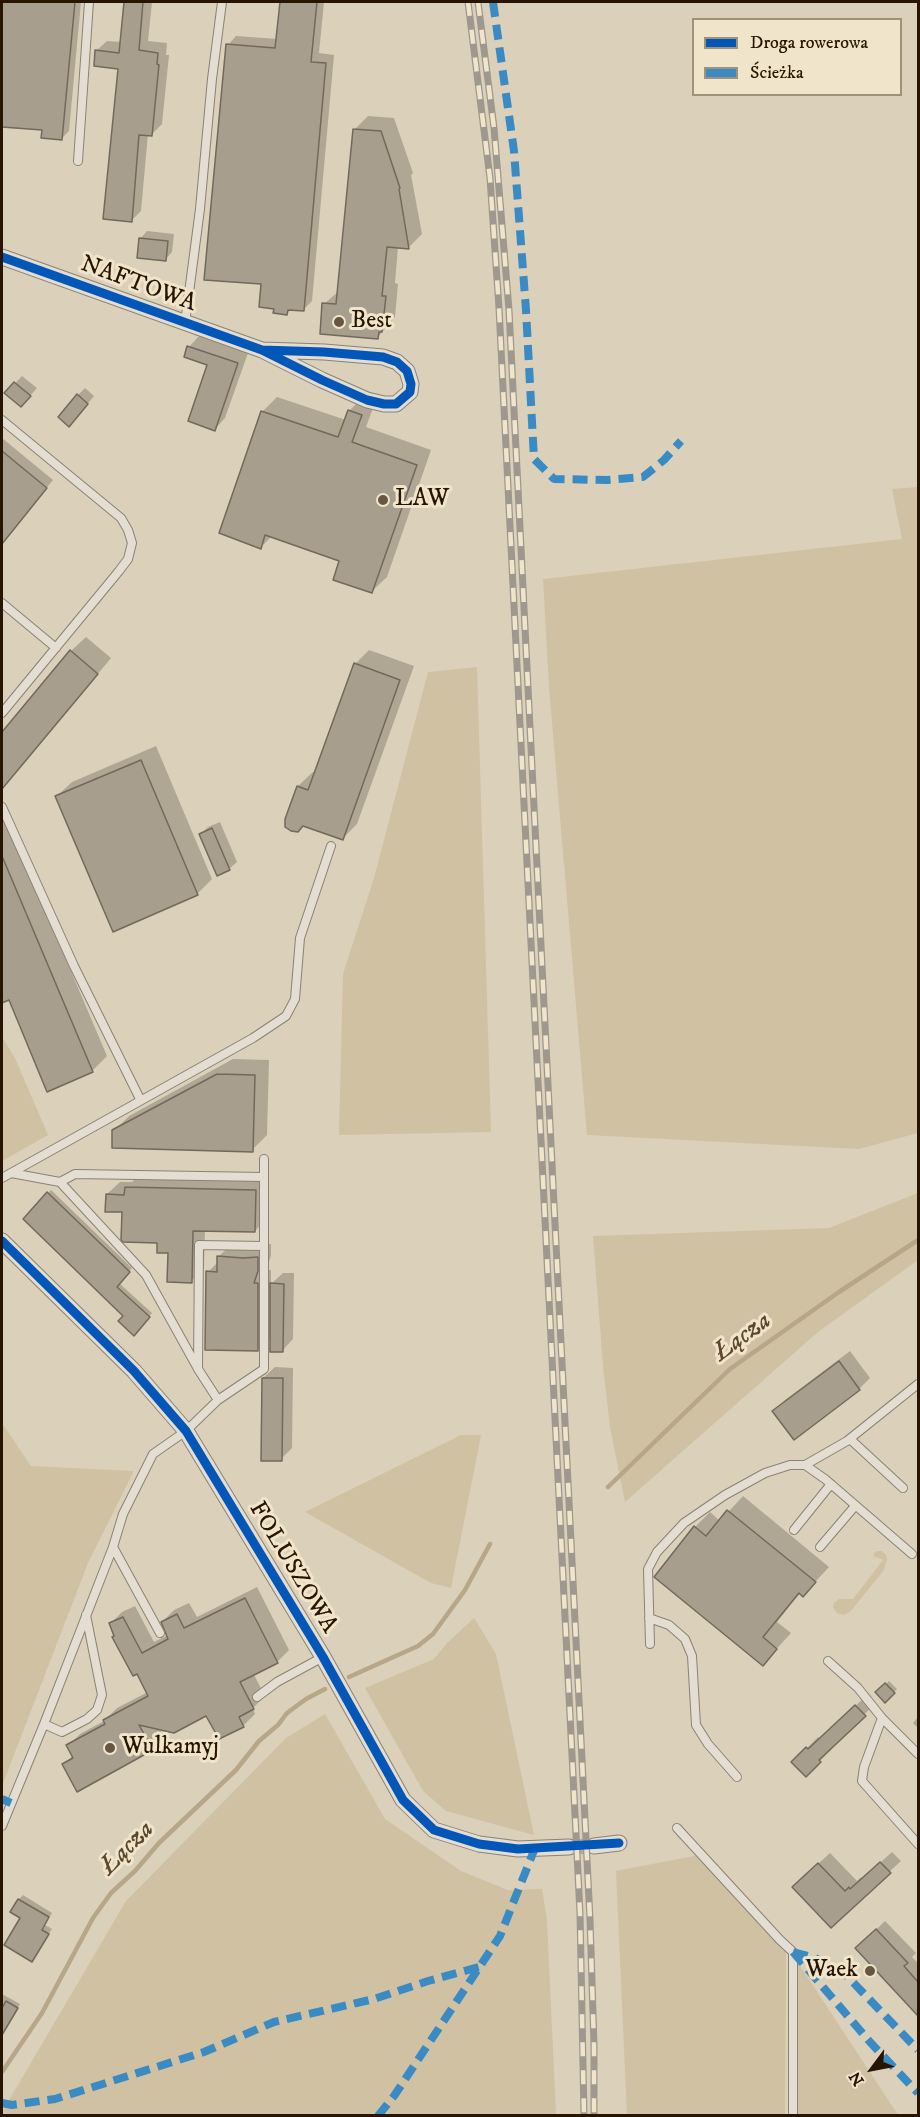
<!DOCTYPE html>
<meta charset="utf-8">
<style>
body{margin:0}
#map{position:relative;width:920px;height:2117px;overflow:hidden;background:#dbd0ba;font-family:"IM FELL DW Pica",serif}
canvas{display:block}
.frame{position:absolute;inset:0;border:3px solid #281500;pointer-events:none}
.legend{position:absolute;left:692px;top:18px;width:210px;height:78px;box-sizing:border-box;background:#f0e4ca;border:2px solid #a09179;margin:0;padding:8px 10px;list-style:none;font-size:18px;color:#281500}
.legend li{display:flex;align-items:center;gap:12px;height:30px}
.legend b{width:30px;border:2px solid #a09179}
.north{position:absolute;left:842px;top:2039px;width:60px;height:60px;-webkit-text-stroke:4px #f0e4ca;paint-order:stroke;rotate:238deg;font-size:16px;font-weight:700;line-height:24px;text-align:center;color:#281500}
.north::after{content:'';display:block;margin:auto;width:21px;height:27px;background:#281500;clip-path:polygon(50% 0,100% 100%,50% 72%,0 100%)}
</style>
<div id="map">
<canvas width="920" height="2117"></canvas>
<div class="frame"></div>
<ul class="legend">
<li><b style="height:8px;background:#0057b8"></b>Droga rowerowa</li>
<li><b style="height:8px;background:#3a8bc4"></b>Ścieżka</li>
</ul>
<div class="north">N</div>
</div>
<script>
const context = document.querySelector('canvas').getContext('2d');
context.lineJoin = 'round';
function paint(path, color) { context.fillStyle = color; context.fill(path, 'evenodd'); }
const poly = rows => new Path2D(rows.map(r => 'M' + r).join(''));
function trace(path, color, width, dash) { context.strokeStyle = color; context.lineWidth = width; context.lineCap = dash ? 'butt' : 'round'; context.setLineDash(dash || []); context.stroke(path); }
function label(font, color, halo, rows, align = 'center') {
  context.font = font + ' "IM FELL DW Pica",serif'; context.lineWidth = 6; context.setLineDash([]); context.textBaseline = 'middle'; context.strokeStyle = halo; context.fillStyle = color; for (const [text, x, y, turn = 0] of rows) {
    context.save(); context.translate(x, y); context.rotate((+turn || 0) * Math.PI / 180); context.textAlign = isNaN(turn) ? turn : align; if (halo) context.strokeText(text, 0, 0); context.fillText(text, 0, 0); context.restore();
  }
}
const green = poly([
 [918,487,918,1133,859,1149,587,1135,549,687,543,579,902,539,892,489],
 [477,667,491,1132,339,1135,343,974,374,878,428,672],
 [2,1037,15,1058,48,1135,2,1161],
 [918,1193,918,1260,818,1332,625,1502,610,1427,603,1366,593,1236,829,1228],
 [2,1423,31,1466,134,1471,88,1563,2,1786],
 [461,1435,481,1435,451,1588,431,1583,305,1512],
 [878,1551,882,1551,886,1555,887,1559,884,1570,850,1612,844,1615,837,1613,833,1607,834,1603,839,1599,853,1599,883,1560,873,1556,875,1552],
 [474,1618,496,1654,534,1835,446,1811,423,1791,365,1688,434,1659,447,1643],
 [325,1714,385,1819,461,1871,508,1890,542,1889,547,1920,556,2115,3,2115,2,2112,126,1901,286,1738],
 [699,1855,786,1950,785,2115,627,2115,616,1871],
 [797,1961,898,2115,793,2116]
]);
const shadow = poly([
 [2,2,81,2,69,131,62,138,43,129,2,125],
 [125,2,152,2,148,41,167,43,166,55,169,55,162,124,152,134,148,134,141,211,131,221,120,67,96,51,107,41,121,42],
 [282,2,324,2,319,53,334,55,312,301,303,310,291,309,287,313,275,307,262,283,228,45,236,36,278,39],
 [368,116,394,118,413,173,411,175,422,234,409,247,398,246,395,283,398,284,395,317,377,338,324,304,339,291,355,129],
 [147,231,174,234,172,252,165,260,140,239],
 [199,336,248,353,225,418,215,429,209,364,189,347],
 [22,376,37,388,28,398,6,393],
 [85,388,94,396,76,418,78,395],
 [364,396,376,400,366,427,431,450,387,577,372,591,341,560,272,536,261,547,262,412,277,397,346,420,349,411],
 [2,438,53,480,2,542],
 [86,637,111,658,21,767,6,781,2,778,2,735,71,651],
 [369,650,414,666,357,824,343,838,287,820,298,786,313,772,316,773,355,664],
 [156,746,212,879,197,894,57,796,72,782],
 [2,811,3,811,107,1056,92,1071,10,998,2,1002],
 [220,822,237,862,229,869,201,834,208,827],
 [233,1059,269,1060,267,1135,252,1150,114,1131,129,1116],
 [156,1174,268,1178,267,1218,255,1231,205,1230,204,1268,191,1281,170,1252,107,1194,120,1182,132,1182,139,1175],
 [51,1190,132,1268,119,1283,152,1313,134,1334,125,1316,25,1219],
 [233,1243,258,1245,271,1244,271,1256,266,1270,271,1270,271,1284,283,1273,294,1273,293,1339,282,1351,272,1336,257,1350,208,1272,219,1261,219,1256],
 [850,1351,870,1378,859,1389,794,1438,774,1411,785,1400],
 [275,1367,293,1368,292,1448,281,1459,263,1378],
 [743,1496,829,1567,803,1595,800,1593,777,1622,791,1633,763,1664,656,1575,695,1527,710,1512,720,1521],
 [257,1587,289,1650,277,1662,253,1673,265,1696,253,1708,255,1714,243,1726,220,1737,206,1714,159,1728,164,1737,152,1749,63,1765,73,1755,68,1746,80,1734,104,1721,117,1708,148,1692,110,1624,122,1612,135,1606,154,1642,168,1635,162,1622,174,1610,189,1603,197,1617],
 [889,1681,897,1689,885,1701,877,1692],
 [867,1695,875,1704,830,1748,831,1750,806,1775,793,1762,818,1737,820,1739],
 [918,1717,918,1728,913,1723],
 [892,1852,901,1861,831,1926,805,1876,830,1853,857,1881,861,1877,862,1879],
 [23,1895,52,1913,45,1925,52,1929,31,1960,19,1899],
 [885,1921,916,1953,912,1957,918,1963,918,2014,857,1948],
 [2,1994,20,2004,2,2033]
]);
const stream = poly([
 [608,1487,730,1369,839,1292,918,1240],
 [349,1677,418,1646,433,1634,465,1590,490,1544],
 [2,2072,42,2013,93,1918,111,1893,135,1871,159,1843,236,1770,259,1741,278,1725,287,1713,306,1699,325,1689]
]);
const building = poly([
 [2,2,75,2,62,140,41,138,42,130,2,127,2,2],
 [124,2,143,2,139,50,158,53,157,64,159,65,152,136,139,135,132,222,103,219,118,69,94,66,95,50,119,53,124,2],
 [280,2,317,2,311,62,326,63,304,311,288,310,287,315,273,313,274,309,259,307,261,284,204,280,226,44,275,48,280,2],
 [353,129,381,131,400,188,399,189,409,249,387,247,382,296,386,296,382,332,379,332,378,339,320,334,322,303,336,304,353,129],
 [139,238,168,241,166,261,137,258,139,238],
 [187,346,238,363,215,431,188,421,207,365,184,357,187,346],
 [14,382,31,396,21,407,4,393,14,382],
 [77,394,88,404,69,427,58,417,77,394],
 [348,410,362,415,352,442,417,465,372,593,333,580,339,561,265,535,261,549,219,533,261,411,338,437,348,410],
 [2,451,47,488,2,544,2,451],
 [70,650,98,674,2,789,2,732,70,650],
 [354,663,400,680,343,840,303,826,298,832,291,831,285,827,285,819,297,786,308,790,354,663],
 [141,760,198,895,113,932,55,796,141,760],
 [212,828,230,870,217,876,199,834,212,828],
 [2,856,93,1072,47,1092,9,1000,2,1003,2,856],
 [217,1074,255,1075,253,1152,112,1148,112,1130,217,1074],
 [125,1187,256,1190,255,1232,193,1231,192,1283,167,1282,168,1253,157,1253,157,1243,123,1242,121,1240,122,1212,105,1212,106,1194,124,1195,125,1187],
 [47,1192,130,1272,117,1287,150,1317,134,1336,118,1321,123,1316,23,1219,47,1192],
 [217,1256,243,1258,258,1257,258,1271,254,1283,258,1283,258,1351,205,1350,206,1271,217,1272,217,1256],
 [270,1283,284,1284,283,1352,270,1352,270,1283],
 [839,1361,860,1390,794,1440,772,1411,839,1361],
 [262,1378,283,1378,282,1461,261,1461,262,1378],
 [727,1510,816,1582,803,1597,799,1593,763,1637,777,1649,763,1666,654,1577,694,1526,706,1536,727,1510],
 [245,1598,278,1663,240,1682,254,1709,239,1717,244,1727,219,1739,206,1716,174,1733,139,1725,153,1750,77,1792,62,1764,73,1758,66,1745,105,1724,103,1720,148,1696,137,1674,133,1676,112,1637,114,1636,109,1623,123,1617,142,1653,168,1639,161,1622,177,1614,184,1628,245,1598],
 [885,1683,895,1693,885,1703,875,1692,885,1683],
 [855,1705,866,1716,819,1760,821,1762,806,1777,791,1762,806,1747,808,1749,855,1705],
 [880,1862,891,1873,831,1928,792,1887,818,1863,845,1891,849,1887,850,1889,880,1862],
 [18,1899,49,1917,42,1930,49,1934,32,1962,4,1945,20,1918,10,1912,18,1899],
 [876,1929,908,1963,904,1966,918,1982,918,2016,855,1948,876,1929],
 [6,2001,18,2008,2,2035,2,2008,6,2001]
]);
const streetTunnel = poly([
 [569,1847,594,1846]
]);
const lane = poly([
 [78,161,89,2],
 [185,323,200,209,212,79,222,2],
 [2,420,121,518,128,530,132,543,128,559,119,571,2,713],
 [2,603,56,648],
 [2,807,74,966,140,1099],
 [264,1159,264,1369,218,1400,198,1369,199,1245,264,1246],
 [11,1173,60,1182,146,1275,197,1367],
 [2,1178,253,1038,286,1016,295,999,300,938,331,846],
 [60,1182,75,1174,264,1177],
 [850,1439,903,1488],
 [805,1465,847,1441,918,1384],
 [794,1530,831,1484],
 [113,1547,160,1633],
 [820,1547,855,1506],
 [649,1618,669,1625,685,1639,692,1656,696,1725,708,1744,737,1777],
 [650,1644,648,1569,657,1552,684,1523,725,1495,765,1473,790,1465,805,1465,825,1479,912,1554],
 [828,1661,858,1688,882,1718,864,1767,862,1781,918,1844],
 [257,1697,277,1682,323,1657],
 [882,1718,918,1754],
 [44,1724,62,1732,87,1719,97,1710,102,1695,86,1615],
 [2,1826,44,1724,113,1547,123,1514,153,1454,186,1431,218,1400],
 [677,1828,780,1940,793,1952,793,2116]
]);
const street = poly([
 [2,257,262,350,322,380,367,400,384,404,396,404,410,392,411,384,407,371,397,362,383,357,324,352,262,350],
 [2,1241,134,1371,186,1431,323,1657,403,1800,434,1830,479,1844,518,1849,569,1847],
 [594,1846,619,1843]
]);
const rail = poly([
 [468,2,490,178,499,308,580,1913,584,2116],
 [478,2,494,128,509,310,590,1919,594,2045,594,2116]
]);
const quiet = poly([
 [493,2,514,151,526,310,534,459,554,479,607,480,643,477,664,460,681,441],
 [2,1799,11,1803],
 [793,1952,870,2042,918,2093],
 [793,1952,815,1958,845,1974,918,2050],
 [2,2103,12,2105,55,2099,204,2052,274,2022,374,1999,428,1981,479,1967],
 [378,2116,394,2096,500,1936,535,1848]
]);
const cycleway = poly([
 [2,257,262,350,322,380,367,400,384,404,396,404,410,392,411,384,407,371,397,362,383,357,324,352,262,350],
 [2,1241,134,1371,186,1431,323,1657,403,1800,434,1830,479,1844,518,1849,619,1843]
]);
const markers = [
 [339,322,6,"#675641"],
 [383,500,6,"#675641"],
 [110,1748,6,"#675641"],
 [870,1971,6,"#675641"]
];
const streetNames = [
 ["NAFTOWA",138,285,20],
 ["FOLUSZOWA",292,1568,59]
];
const poiNames = [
 ["Best",351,322],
 ["LAW",395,500],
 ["Wulkamyj",122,1748],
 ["Waek",858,1971,"right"]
];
const waterNames = [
 ["Łącza",743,1338,-36],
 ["Łącza",128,1849,-45]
];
paint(green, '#d0c1a3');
paint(shadow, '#0003');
trace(stream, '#b7a688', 4.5);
paint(building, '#a79e8e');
trace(building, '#71695b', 1.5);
trace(streetTunnel, '#b7ab95', 15, [15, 8]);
trace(lane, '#8b8274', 10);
trace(street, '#8b8274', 17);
trace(lane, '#e3ddd2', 8);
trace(street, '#e3ddd2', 15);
trace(rail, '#9e988e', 7);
trace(rail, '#f0e4ca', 4.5, [14]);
trace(quiet, '#3a8bc4', 8, [15, 8]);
trace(cycleway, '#0057b8', 9);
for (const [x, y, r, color] of markers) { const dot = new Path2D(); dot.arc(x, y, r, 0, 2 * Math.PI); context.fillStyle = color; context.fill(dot); trace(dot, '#f0e4ca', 2); }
label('24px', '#281500', '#f0e4ca', streetNames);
label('24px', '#281500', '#f0e4ca', poiNames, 'left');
label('italic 26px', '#5b482e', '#f0e4ca', waterNames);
</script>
